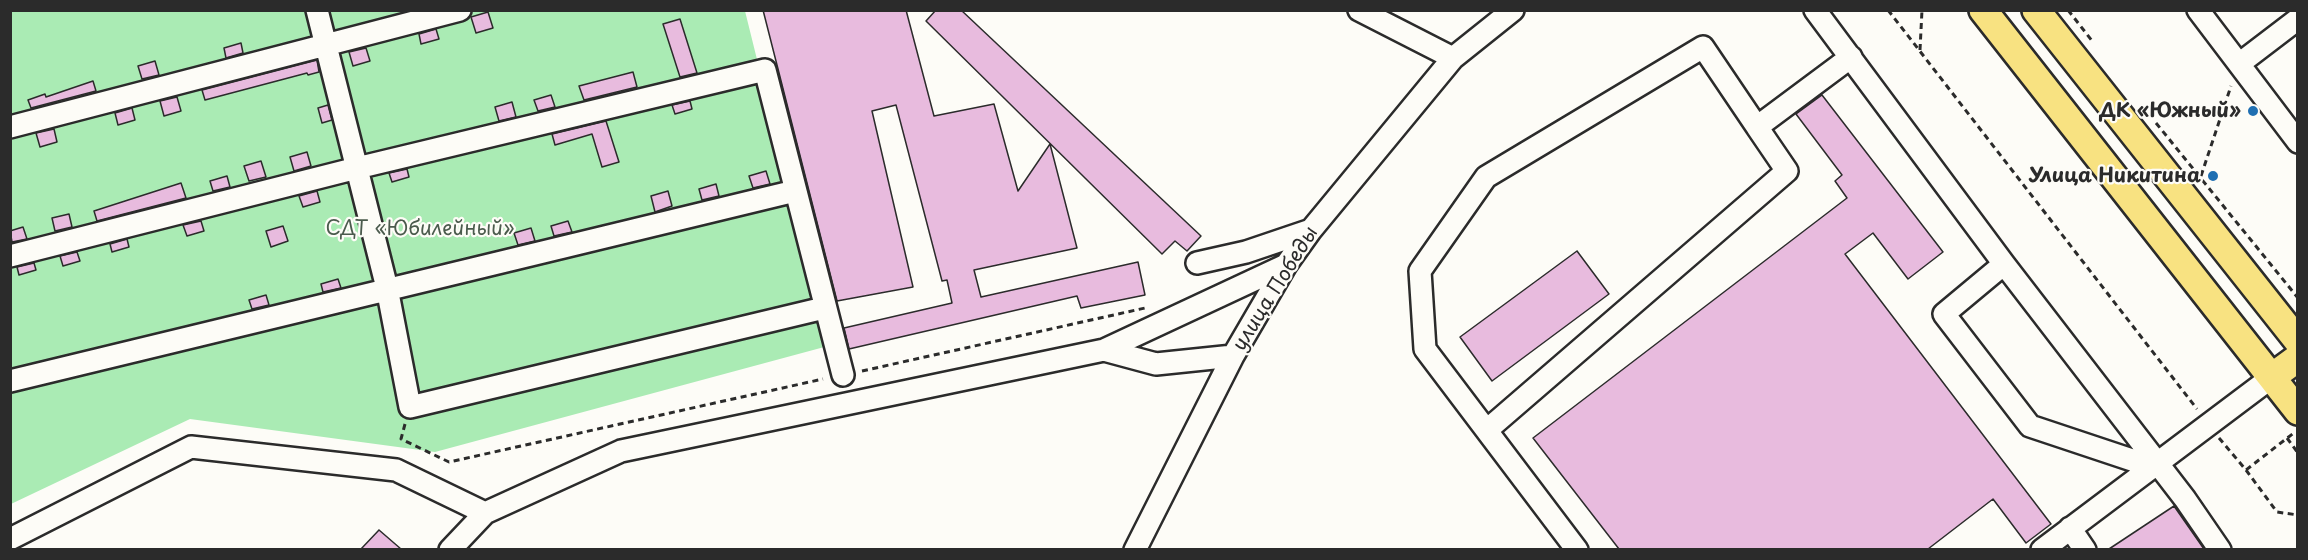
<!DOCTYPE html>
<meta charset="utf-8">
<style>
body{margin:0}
#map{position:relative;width:2308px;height:560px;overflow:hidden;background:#fdfcf7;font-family:"Playpen Sans",sans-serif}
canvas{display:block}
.frame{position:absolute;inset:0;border:12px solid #2b2b2b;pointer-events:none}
</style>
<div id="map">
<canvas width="2308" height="560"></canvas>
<div class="frame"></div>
</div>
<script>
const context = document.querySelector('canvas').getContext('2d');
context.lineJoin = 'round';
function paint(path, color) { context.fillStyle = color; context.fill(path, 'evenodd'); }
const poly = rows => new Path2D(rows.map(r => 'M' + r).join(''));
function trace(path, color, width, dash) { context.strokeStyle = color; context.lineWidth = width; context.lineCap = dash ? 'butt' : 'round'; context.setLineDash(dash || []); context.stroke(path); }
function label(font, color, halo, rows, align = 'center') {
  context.font = font + ' "Playpen Sans",sans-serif'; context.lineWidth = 4.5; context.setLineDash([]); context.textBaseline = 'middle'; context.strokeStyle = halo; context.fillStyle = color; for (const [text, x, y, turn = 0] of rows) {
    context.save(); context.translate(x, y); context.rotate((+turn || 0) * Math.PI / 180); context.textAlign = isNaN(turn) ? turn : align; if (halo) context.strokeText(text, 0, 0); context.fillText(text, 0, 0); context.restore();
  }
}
const green = poly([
 [10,11,745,11,828,346,435,452,190,419,11,504]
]);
const building = poly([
 [763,10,906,10,934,116,994,104,1018,191,1050,144,1077,248,974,270,981,297,1138,262,1145,295,1081,308,1077,296,849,349,844,328,952,303,947,280,942,281,896,105,872,111,913,287,837,301,763,10],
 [936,10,961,10,1201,236,1187,251,1175,241,1162,254,926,21,936,10],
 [488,12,493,28,476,33,471,17,488,12],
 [680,19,697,73,680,77,663,24,680,19],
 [436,29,439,39,421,44,419,34,436,29],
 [241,43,243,53,226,58,224,48,241,43],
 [366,48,370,61,353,66,349,52,366,48],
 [317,60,319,72,308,75,307,73,205,100,202,90,317,60],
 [155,61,159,75,142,79,138,66,155,61],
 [633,72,637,87,584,100,579,86,633,72],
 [93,81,96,91,31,108,28,100,45,94,46,97,93,81],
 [551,95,555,107,538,111,534,100,551,95],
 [1822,95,1943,252,1908,279,1873,233,1845,254,2051,524,2026,543,1993,499,1928,549,1619,549,1533,438,1847,198,1835,181,1842,175,1796,114,1822,95],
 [177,97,181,111,164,116,160,101,177,97],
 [690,101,692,109,675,114,672,105,690,101],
 [512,102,516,117,499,121,495,107,512,102],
 [328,105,332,120,322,123,318,108,328,105],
 [132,108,135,120,118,125,115,113,132,108],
 [606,121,619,162,602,167,592,134,555,145,552,134,606,121],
 [54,129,57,142,40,147,36,133,54,129],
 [307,152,311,166,294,171,290,157,307,152],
 [261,161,266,177,249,181,244,166,261,161],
 [407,169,409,177,392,182,389,173,407,169],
 [766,171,770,184,753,188,749,176,766,171],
 [227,176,230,187,213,191,210,181,227,176],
 [181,183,186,198,97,221,94,211,181,183],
 [716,184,719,196,702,200,699,189,716,184],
 [317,191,320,202,303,207,299,196,317,191],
 [668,191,672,206,655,212,651,196,668,191],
 [69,214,72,227,55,231,52,218,69,214],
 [201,221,204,231,187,236,183,225,201,221],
 [568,221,572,232,554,236,551,226,568,221],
 [283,226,288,241,271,247,266,231,283,226],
 [23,227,27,239,12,242,10,231,23,227],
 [531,228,535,241,518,245,514,233,531,228],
 [127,239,129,247,112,252,110,244,127,239],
 [1577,251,1609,294,1492,381,1460,337,1577,251],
 [77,252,80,261,63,266,60,256,77,252],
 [34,263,36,270,19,275,17,267,34,263],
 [338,279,341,288,323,292,321,284,338,279],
 [266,295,269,305,252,309,249,300,266,295],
 [2174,506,2204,549,2109,549,2174,506],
 [379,530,401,549,361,549,379,530]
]);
const path = poly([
 [1888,10,2197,409],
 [2068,10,2093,42],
 [1920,50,1922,10],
 [2156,123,2298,298],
 [2201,176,2231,86],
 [862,371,1145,308],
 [405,424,401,439,449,462,823,379],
 [2219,438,2246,470,2295,432],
 [2287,438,2298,453],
 [2246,470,2277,512,2298,515]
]);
const minor = poly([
 [317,10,387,288,410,407,824,308],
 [1359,10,1453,58],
 [1815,10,2004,264,2185,499,2220,550],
 [2198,10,2298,142],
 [2239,64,2298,19],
 [10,127,460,10],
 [10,256,357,168,765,70,843,375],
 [1197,263,1246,252,1311,230],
 [2004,264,1944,314,2030,426,2135,461,2156,463],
 [1104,350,1156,364,1233,356],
 [10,381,795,191],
 [1487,430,1787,171,1757,127,1851,57],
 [2070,528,2085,550],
 [10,539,191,447,396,470,485,513],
 [450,550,485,513,621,451,1104,350,1286,265],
 [1135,550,1233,356,1286,265,1311,230,1453,58,1513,10],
 [1577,550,1425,349,1420,271,1486,177,1703,47,1757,127],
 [2042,550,2272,377]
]);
const major = poly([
 [1983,10,2298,411],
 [2036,10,2298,341],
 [2272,377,2298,358]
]);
const markers = [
 [2253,111,6,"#1f6fb2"],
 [2213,176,6,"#1f6fb2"]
];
const poiNames = [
 ["ДК «Южный»",2241,111],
 ["Улица Никитина",2201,176]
];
const parkNames = [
 ["СДТ «Юбилейный»",420,229]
];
const streetNames = [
 ["улица Победы",1276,289,-58]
];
paint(green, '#aaebb4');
paint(building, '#e8bbde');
trace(building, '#2b2b2b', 1.5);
trace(minor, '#2b2b2b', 26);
trace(major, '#2b2b2b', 32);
trace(path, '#2b2b2b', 3, [6, 4.5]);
trace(minor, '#fdfcf7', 21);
trace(major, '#f8e281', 27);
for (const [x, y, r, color] of markers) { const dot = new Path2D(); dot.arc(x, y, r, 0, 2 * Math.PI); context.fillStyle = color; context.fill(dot); trace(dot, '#fdfcf7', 2); }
label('bold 20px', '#2b2b2b', '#fdfcf7', poiNames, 'right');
label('20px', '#4b5b4d', '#fdfcf7', parkNames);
label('20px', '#2b2b2b', '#fdfcf7', streetNames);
</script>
